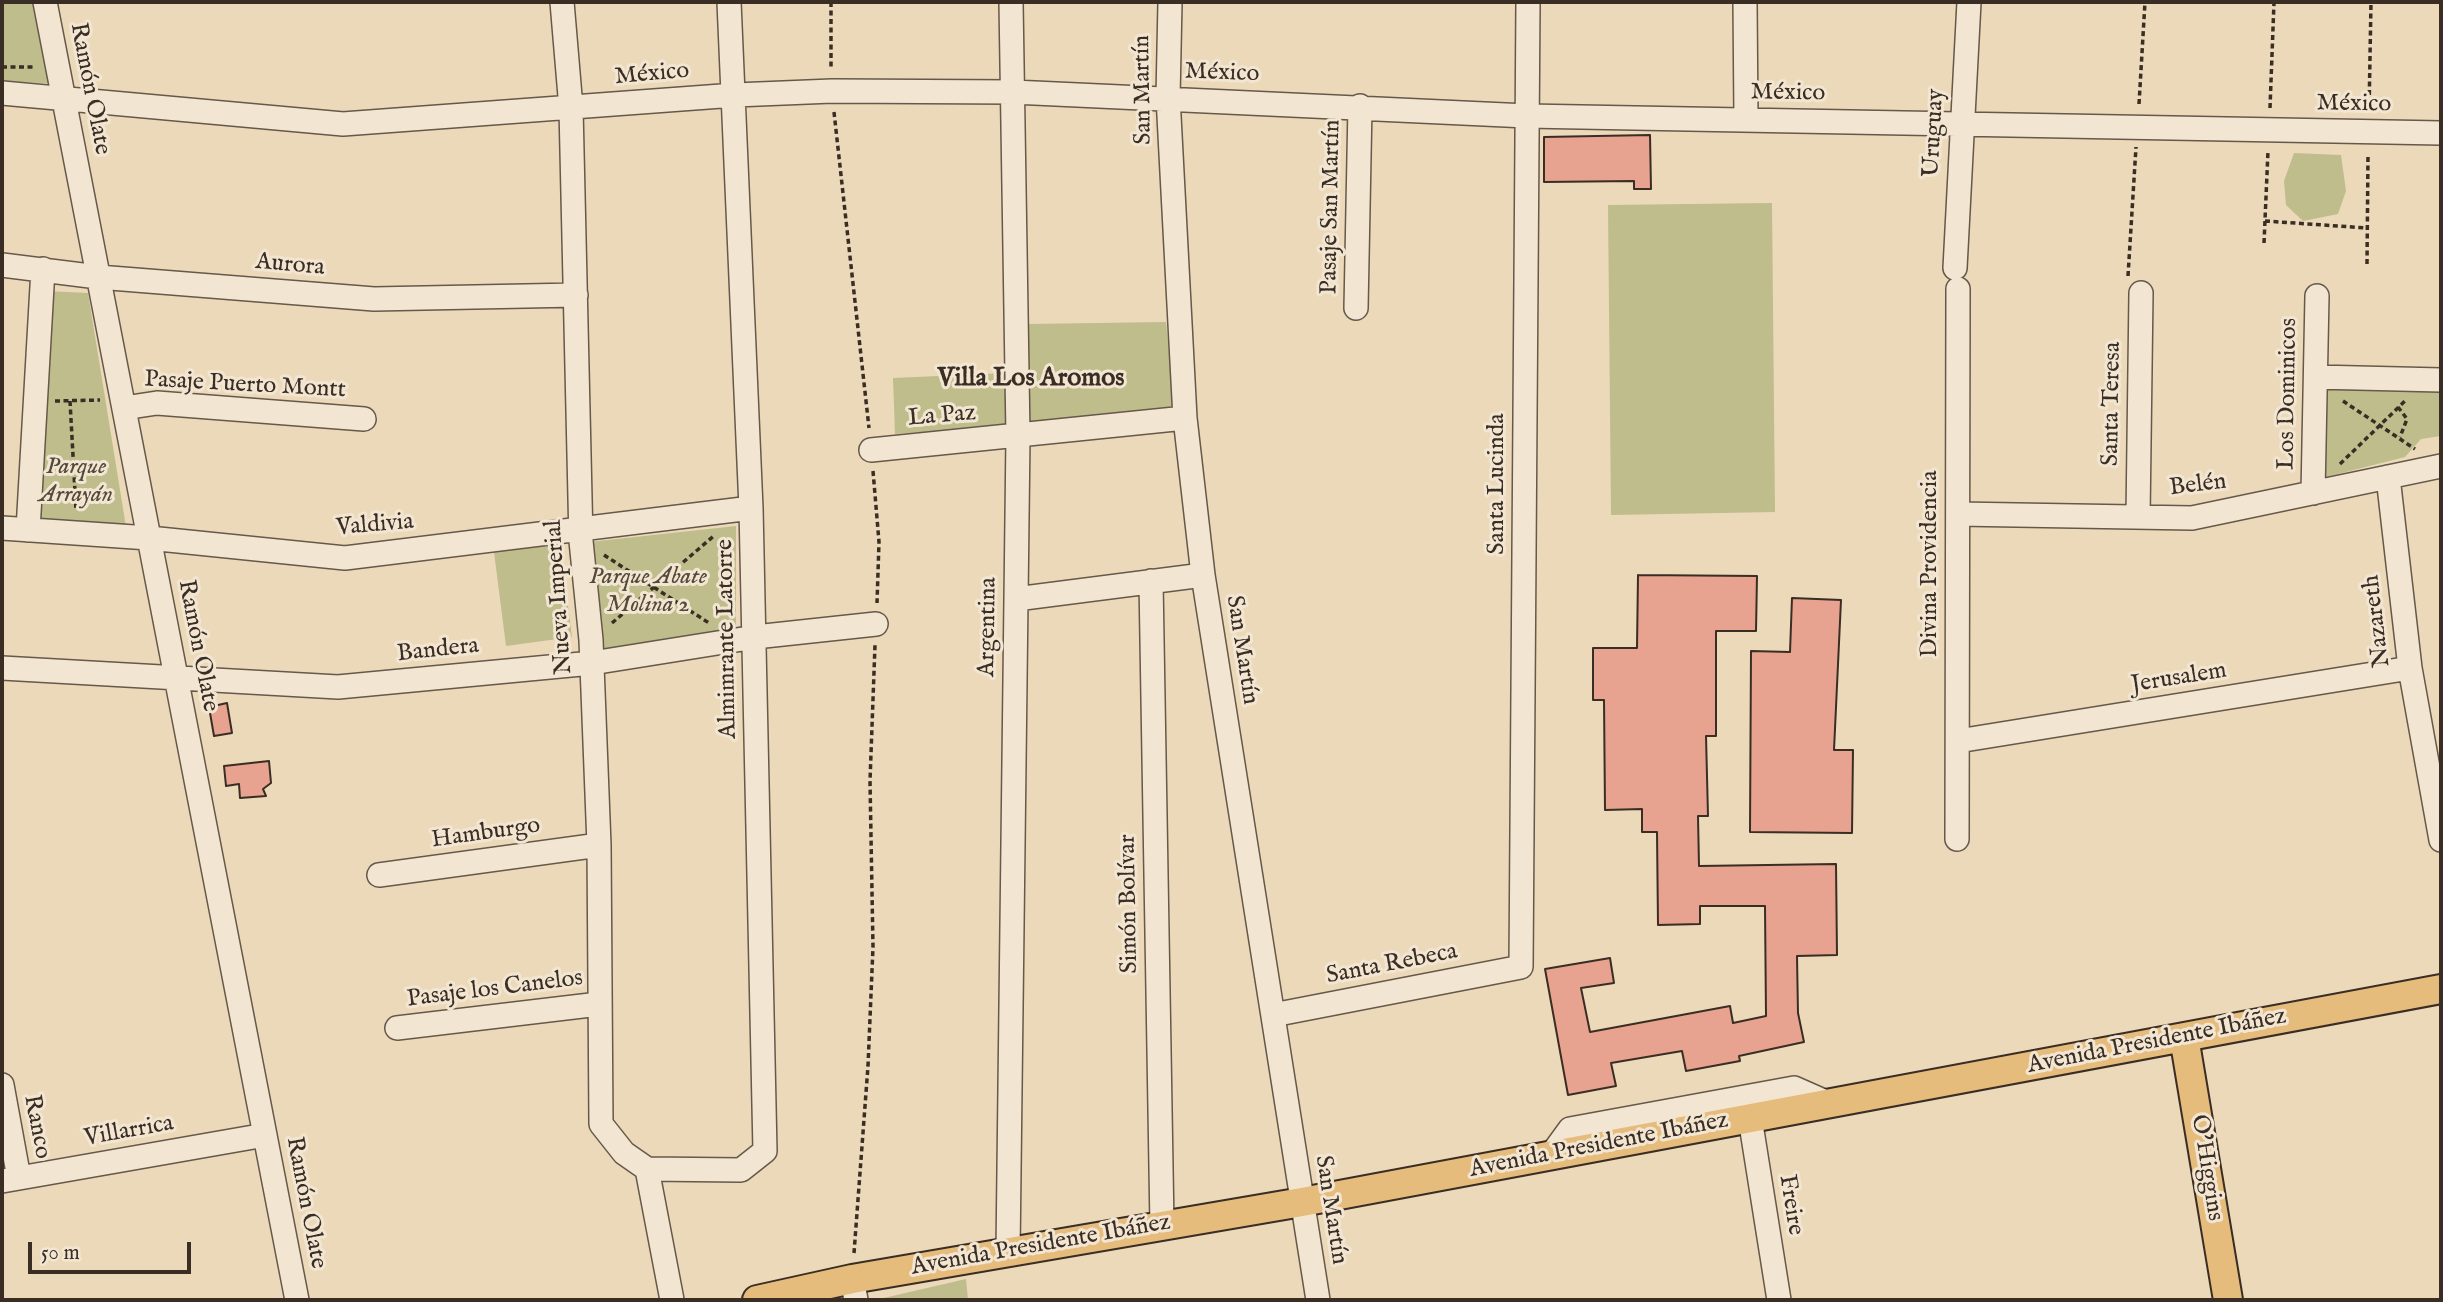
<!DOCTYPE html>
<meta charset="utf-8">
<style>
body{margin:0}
#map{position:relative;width:2443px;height:1302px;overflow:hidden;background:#ebd9ba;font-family:"IM FELL English",serif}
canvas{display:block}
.frame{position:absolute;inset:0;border:4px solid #3a2d24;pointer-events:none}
.scale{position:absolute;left:28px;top:1242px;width:163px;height:32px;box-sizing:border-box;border:4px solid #3a2d24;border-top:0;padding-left:9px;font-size:21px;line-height:24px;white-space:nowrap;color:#3a2d24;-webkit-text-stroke:5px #f2e6d2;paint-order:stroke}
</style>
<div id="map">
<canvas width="2443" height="1302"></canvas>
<div class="frame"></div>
<div class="scale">50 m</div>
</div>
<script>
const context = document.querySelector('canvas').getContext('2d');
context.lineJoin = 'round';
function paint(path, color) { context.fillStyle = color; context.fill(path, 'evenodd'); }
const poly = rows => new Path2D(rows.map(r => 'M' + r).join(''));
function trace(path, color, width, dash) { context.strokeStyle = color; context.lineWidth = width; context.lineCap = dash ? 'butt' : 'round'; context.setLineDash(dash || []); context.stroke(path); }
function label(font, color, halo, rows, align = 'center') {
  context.font = font + ' "IM FELL English",serif'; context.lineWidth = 6; context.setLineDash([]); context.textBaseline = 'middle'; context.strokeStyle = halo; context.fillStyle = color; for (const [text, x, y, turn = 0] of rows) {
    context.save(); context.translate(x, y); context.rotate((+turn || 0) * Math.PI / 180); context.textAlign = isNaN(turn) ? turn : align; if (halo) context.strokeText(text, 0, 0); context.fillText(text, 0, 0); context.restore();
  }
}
const green = poly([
 [2,2,34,2,58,84,2,81],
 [2294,153,2341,155,2346,191,2338,214,2303,221,2286,205,2284,181],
 [1772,203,1775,512,1611,515,1608,205],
 [46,291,88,293,126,527,31,524],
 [1166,322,1175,414,895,434,893,378,1029,372,1028,324],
 [2325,389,2441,389,2441,436,2421,439,2405,457,2326,477],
 [736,526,736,635,594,656,589,542],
 [560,543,572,637,506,646,494,552],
 [966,1279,968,1300,875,1300]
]);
const building = poly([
 [1650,135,1651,189,1634,189,1634,181,1544,182,1544,137,1650,135],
 [1638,575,1757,576,1756,631,1716,631,1716,736,1706,736,1708,816,1698,816,1699,866,1836,864,1837,955,1797,956,1798,1013,1804,1042,1739,1056,1740,1061,1686,1071,1682,1051,1611,1063,1616,1086,1568,1095,1545,969,1610,958,1614,983,1581,988,1590,1032,1730,1006,1733,1023,1766,1016,1765,906,1700,906,1700,924,1658,925,1657,832,1642,832,1642,809,1605,810,1604,700,1593,700,1593,648,1637,648,1638,575],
 [1792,598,1841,600,1834,750,1853,750,1852,833,1750,832,1751,651,1790,652,1792,598],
 [227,703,232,733,214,736,209,707,227,703],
 [269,761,271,783,263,789,266,796,240,798,239,784,226,786,224,766,269,761]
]);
const path = poly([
 [831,2,831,70],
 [2,67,35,67],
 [2139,104,2145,2],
 [2270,108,2274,2],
 [834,112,869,428],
 [2369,112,2371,2],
 [2265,221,2367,228],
 [2264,243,2268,151],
 [2367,264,2368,154],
 [2128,276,2136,147],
 [55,401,100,400],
 [70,401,76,510],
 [2343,401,2415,449],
 [2398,407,2407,419,2400,437],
 [2340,464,2405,401],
 [873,471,879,542,877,603],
 [604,555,709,623],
 [612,623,715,535],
 [854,1253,868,1066,873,947,870,781,875,645]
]);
const minor = poly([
 [45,2,297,1300],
 [562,2,571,108,581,541,591,640,599,845,601,1124,624,1153,647,1169],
 [1170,2,1168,97,1185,418,1203,575,1318,1300],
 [1745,2,1746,119],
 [2,93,343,124,735,95,832,91,1013,92,1527,116,2441,133],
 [2,265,98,277,374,299,576,295],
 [1955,268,1969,2],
 [1356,308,1360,106],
 [2316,377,2441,380],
 [124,408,157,403,364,419],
 [871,450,1185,418],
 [2388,477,2410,668,2441,840],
 [2313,493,2317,296],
 [1958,514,2192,518,2441,466],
 [2138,517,2141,293],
 [2,528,149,538,345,558,751,508],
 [28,530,43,269],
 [1151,581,1162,1226],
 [1016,599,1203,575],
 [2,668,338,687,592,663,755,637,876,624],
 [1958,741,2410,668],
 [1957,839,1958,289],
 [379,875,599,845],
 [1273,1015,1521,967,1528,2],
 [397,1028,599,1004],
 [2,1085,19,1178],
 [1750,1118,1779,1300],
 [1551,1155,1570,1129,1794,1088,1828,1103],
 [647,1169,741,1170,765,1151,751,508,729,2],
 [647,1169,672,1300],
 [2,1181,265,1135],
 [1008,1252,1018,436,1011,2],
 [852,1279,856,1300]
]);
const major = poly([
 [2184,1037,2228,1300],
 [757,1300,852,1279,1302,1202,2441,989]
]);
const streetNames = [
 ["México",1222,74,2],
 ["México",652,75,-5],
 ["Ramón Olate",89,89,79],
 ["San Martín",1144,90,-91],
 ["México",1788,94,1],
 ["México",2354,105,1],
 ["Uruguay",1935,133,-87],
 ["Pasaje San Martín",1332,207,-89],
 ["Aurora",290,266,5],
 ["Pasaje Puerto Montt",245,386,3],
 ["Los Dominicos",2289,394,-89],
 ["Santa Teresa",2113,404,-89],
 ["La Paz",942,417,-5],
 ["Santa Lucinda",1498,484,-90],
 ["Belén",2198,486,-7],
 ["Valdivia",375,526,-5],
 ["Divina Providencia",1931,564,-90],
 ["Nueva Imperial",560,597,-94],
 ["Nazareth",2378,621,-97],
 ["Argentina",989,627,-89],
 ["Almimrante Latorre",728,639,-91],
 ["Ramón Olate",197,646,79],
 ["San Martín",1241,650,81],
 ["Bandera",438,651,-6],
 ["Jerusalem",2179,679,-9],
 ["Hamburgo",486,834,-8],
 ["Simón Bolívar",1130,904,-91],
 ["Santa Rebeca",1392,965,-11],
 ["Pasaje los Canelos",495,990,-7],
 ["Avenida Presidente Ibáñez",2157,1042,-11],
 ["Ranco",36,1127,79],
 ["Villarrica",129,1132,-10],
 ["Avenida Presidente Ibáñez",1599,1146,-11],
 ["O'Higgins",2206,1168,81],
 ["Ramón Olate",305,1203,79],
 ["Freire",1790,1205,81],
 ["San Martín",1330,1210,81],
 ["Avenida Presidente Ibáñez",1041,1246,-10]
];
const parkNames = [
 ["Parque",76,468],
 ["Arrayán",76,496],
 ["Parque Abate",648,578],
 ["Molina 2",648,606]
];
const neighbourhoodNames = [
 ["Villa Los Aromos",1031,380]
];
paint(green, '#bebd8b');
paint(building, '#e7a38f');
trace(building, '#3a2d24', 2);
trace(minor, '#66584a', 26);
trace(major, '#3a2d24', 32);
trace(path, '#3a2d24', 3.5, [5, 3.5]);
trace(minor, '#f2e6d2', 23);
trace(major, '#e6bc7d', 28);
label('24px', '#3a2d24', '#f2e6d2', streetNames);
label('italic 24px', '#544a39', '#f2e6d2', parkNames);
label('bold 26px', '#3a2d24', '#f2e6d2', neighbourhoodNames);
</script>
